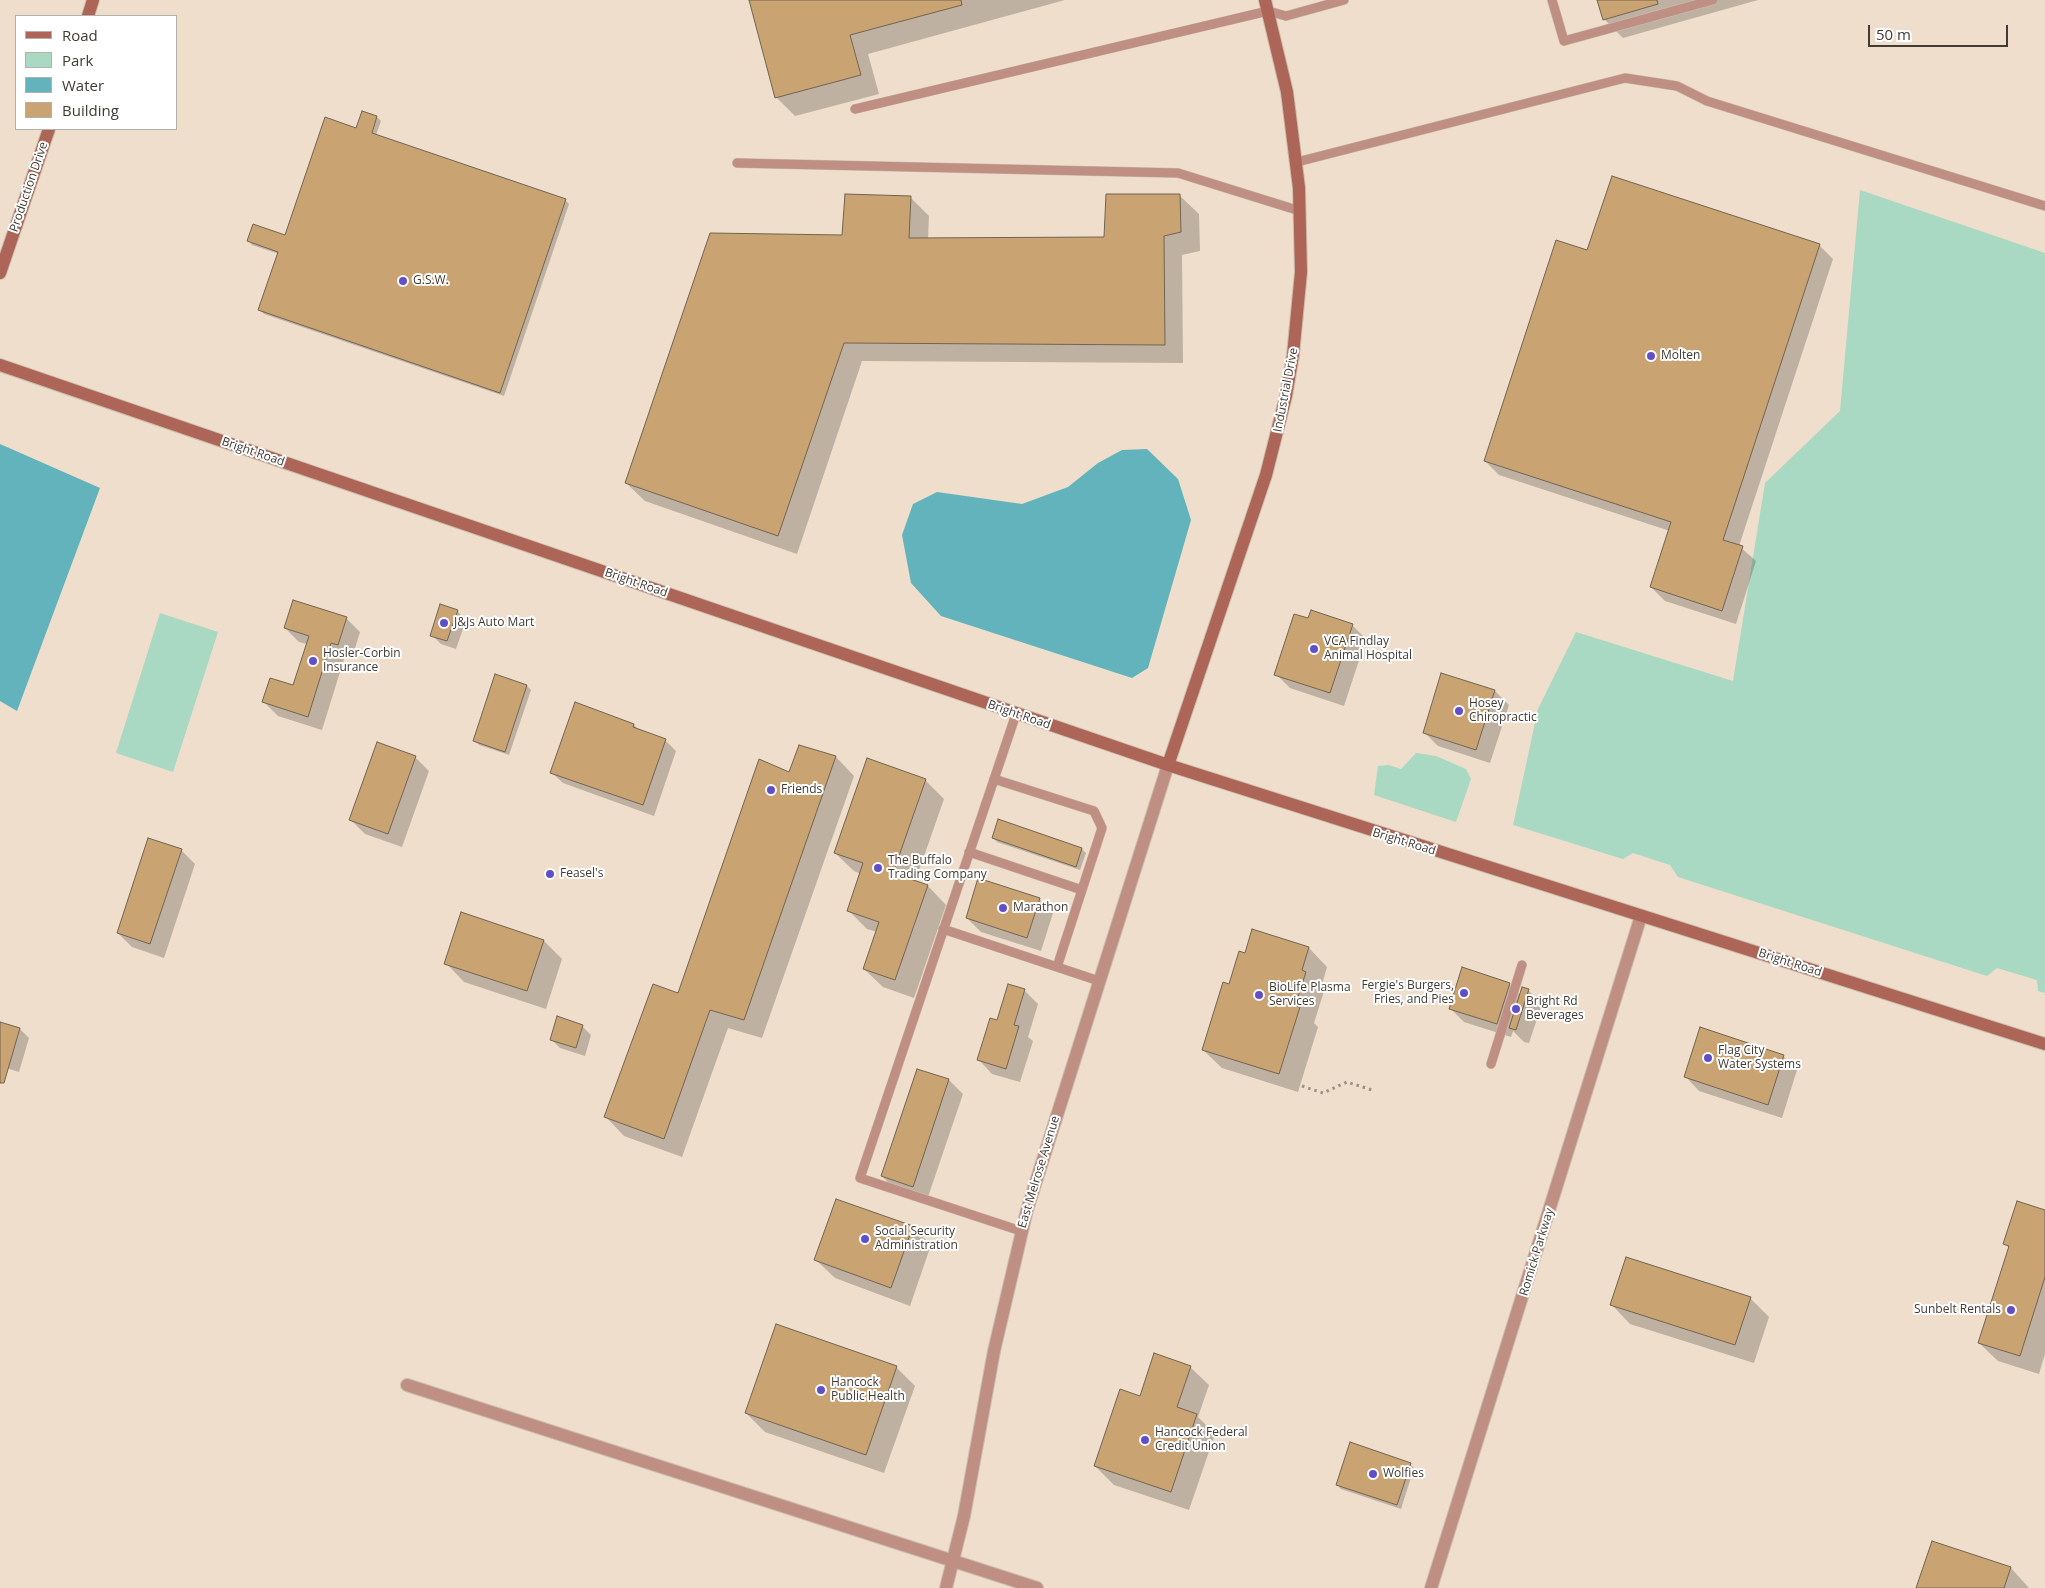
<!DOCTYPE html>
<style>
body{margin:0}
#map{position:relative;width:2045px;height:1588px;overflow:hidden;background:#eedecb;font-family:"Open Sans",sans-serif}
canvas{display:block}
.legend{position:absolute;left:15px;top:15px;width:162px;height:115px;box-sizing:border-box;background:#fff;border:1px solid #b3b1ad;margin:0;padding:6px 9px;list-style:none;font-size:15px;color:#413b33}
.legend li{display:flex;align-items:center;gap:10px;height:25px}
.legend b{width:25px;border:1px solid #b3b1ad}
.scale{position:absolute;left:1868px;top:25px;width:140px;height:22px;box-sizing:border-box;border:2px solid #413b33;border-top:0;padding-left:6px;font-size:15px;line-height:18px;white-space:nowrap;color:#413b33;-webkit-text-stroke:4px #fff;paint-order:stroke}
</style>
<div id="map">
<canvas width="2045" height="1588"></canvas>
<ul class="legend">
<li><b style="height:6px;background:#ac6556"></b>Road</li>
<li><b style="height:14px;background:#a9d9c2"></b>Park</li>
<li><b style="height:14px;background:#62b3bc"></b>Water</li>
<li><b style="height:14px;background:#caa372"></b>Building</li>
</ul>
<div class="scale">50 m</div>
</div>
<script>
const context = document.querySelector('canvas').getContext('2d');
context.lineJoin = 'round';
function paint(path, color) { context.fillStyle = color; context.fill(path, 'evenodd'); }
const poly = rows => new Path2D(rows.map(r => 'M' + r).join(''));
function trace(path, color, width, dash) { context.strokeStyle = color; context.lineWidth = width; context.lineCap = dash ? 'butt' : 'round'; context.setLineDash(dash || []); context.stroke(path); }
function label(font, color, halo, rows, align = 'center') {
  context.font = font + ' "Open Sans",sans-serif'; context.lineWidth = 4; context.setLineDash([]); context.textBaseline = 'middle'; context.strokeStyle = halo; context.fillStyle = color; for (const [text, x, y, turn = 0] of rows) {
    context.save(); context.translate(x, y); context.rotate((+turn || 0) * Math.PI / 180); context.textAlign = isNaN(turn) ? turn : align; if (halo) context.strokeText(text, 0, 0); context.fillText(text, 0, 0); context.restore();
  }
}
const green = poly([
 [1860,190,2045,253,2045,993,2038,991,2037,980,1997,968,1987,976,1678,877,1670,865,1633,853,1623,859,1513,825,1538,709,1576,632,1733,681,1765,483,1840,411],
 [160,613,218,632,173,772,116,753],
 [1416,753,1436,756,1466,769,1471,779,1456,822,1374,795,1378,766,1389,765,1401,769]
]);
const water = poly([
 [0,444,100,488,17,711,0,701],
 [1147,449,1178,479,1191,520,1148,668,1132,678,941,616,911,583,902,535,913,504,937,492,1022,504,1068,487,1098,463,1122,450]
]);
const shadow = poly([
 [750,0,1065,0,868,54,879,94,795,116,777,98],
 [1599,0,1758,0,1623,38,1604,19],
 [377,117,381,121,376,135,565,200,569,204,504,396,264,314,260,310,279,254,252,245,248,240,286,236,357,129],
 [1180,196,1199,214,1200,251,1182,255,1183,363,862,361,797,554,645,501,626,483,844,236,910,197,929,216,928,239,1105,238],
 [1819,245,1833,259,1739,546,1756,561,1736,624,1665,601,1651,587,1670,531,1499,475,1485,461,1588,252],
 [457,611,466,620,456,649,441,644,432,635],
 [346,618,360,632,352,658,345,656,322,730,278,716,264,702,294,687,307,644,299,642,285,628],
 [1352,625,1366,639,1344,706,1290,688,1276,674],
 [527,686,531,690,509,755,479,745,475,741],
 [1495,691,1509,705,1490,763,1438,746,1424,732],
 [576,704,634,725,640,731,665,740,676,751,654,816,563,783,551,772],
 [415,757,429,771,402,847,365,834,351,820],
 [836,757,854,776,762,1038,728,1028,682,1157,624,1136,606,1117,679,994,790,773],
 [925,780,944,799,915,882,928,886,946,905,914,998,883,987,864,969,877,932,867,929,848,910,861,874,854,871,835,853],
 [999,821,1082,849,1086,853,1080,870,997,842,993,838],
 [181,850,195,864,164,958,132,947,118,933],
 [1039,899,1053,913,1041,951,981,932,967,918],
 [1253,930,1309,948,1327,967,1321,988,1324,991,1314,1023,1318,1027,1298,1092,1222,1068,1203,1050,1246,954],
 [544,941,562,959,546,1009,464,982,446,963],
 [1509,984,1520,995,1528,990,1542,1004,1529,1043,1524,1042,1513,1031,1511,1037,1464,1022,1450,1008],
 [1024,990,1038,1004,1028,1037,1033,1041,1020,1082,992,1074,979,1060,998,1022],
 [1,1024,20,1029,29,1038,19,1072,0,1066],
 [582,1026,591,1035,585,1056,560,1048,551,1039],
 [1783,1056,1797,1070,1782,1118,1699,1091,1686,1077],
 [918,1070,949,1080,963,1094,927,1200,896,1190,882,1176],
 [2045,1211,2045,1354,2039,1374,1998,1361,1979,1343,2009,1248,2004,1243],
 [913,1227,931,1245,910,1306,835,1278,816,1260],
 [1750,1298,1769,1317,1754,1363,1630,1324,1612,1305],
 [896,1367,915,1386,884,1473,765,1432,746,1413],
 [1190,1367,1209,1385,1198,1417,1215,1434,1189,1510,1114,1485,1095,1466,1140,1398],
 [1410,1464,1414,1468,1401,1509,1341,1489,1337,1485],
 [2011,1568,2029,1588,1918,1588]
]);
const building = poly([
 [749,0,961,0,962,5,850,35,861,75,775,98,749,0],
 [1597,0,1657,0,1658,4,1603,20,1597,0],
 [362,111,377,116,372,133,566,199,500,393,258,310,278,252,247,241,253,224,285,235,325,117,356,128,362,111],
 [1612,176,1820,244,1723,540,1743,546,1722,611,1650,587,1671,522,1484,461,1556,240,1587,250,1612,176],
 [845,194,911,196,909,238,1104,237,1106,194,1180,194,1181,232,1164,236,1165,345,844,343,778,536,625,483,710,233,842,235,845,194],
 [293,600,347,617,338,645,331,643,308,717,262,702,270,678,293,685,309,636,284,628,293,600],
 [440,604,458,610,447,641,430,636,440,604],
 [1311,610,1353,624,1330,693,1274,675,1294,614,1308,618,1311,610],
 [1441,673,1495,690,1476,750,1423,733,1441,673],
 [495,674,527,685,505,752,473,741,495,674],
 [575,702,634,724,633,727,666,739,643,805,550,773,575,702],
 [377,742,416,756,388,834,349,820,377,742],
 [799,745,836,756,744,1020,710,1010,664,1139,604,1117,653,984,678,993,759,759,789,772,799,745],
 [867,758,926,779,893,873,928,885,895,980,863,969,879,922,847,911,863,863,834,853,867,758],
 [998,819,1082,848,1076,867,992,838,998,819],
 [148,838,182,849,150,944,117,933,148,838],
 [978,878,1040,898,1027,938,966,918,978,878],
 [461,912,544,940,527,991,444,964,461,912],
 [1252,929,1309,947,1302,970,1306,972,1295,1006,1300,1007,1279,1074,1202,1050,1223,982,1229,984,1239,951,1245,953,1252,929],
 [1462,967,1510,983,1497,1024,1449,1009,1462,967],
 [1008,984,1025,989,1014,1025,1019,1026,1006,1069,977,1060,990,1018,997,1020,1008,984],
 [1522,987,1529,989,1516,1030,1509,1028,1522,987],
 [557,1016,583,1025,576,1048,550,1040,557,1016],
 [0,1022,20,1028,4,1083,0,1083,0,1022],
 [1700,1027,1784,1055,1768,1105,1684,1077,1700,1027],
 [917,1069,949,1079,913,1187,881,1176,917,1069],
 [836,1199,913,1226,891,1288,814,1260,836,1199],
 [2017,1201,2045,1210,2045,1277,2020,1356,1978,1343,2009,1246,2003,1244,2017,1201],
 [1626,1257,1751,1297,1735,1345,1610,1305,1626,1257],
 [776,1324,897,1366,866,1455,745,1413,776,1324],
 [1154,1353,1191,1366,1177,1407,1197,1414,1171,1492,1094,1466,1120,1389,1140,1396,1154,1353],
 [1350,1442,1411,1463,1397,1505,1336,1485,1350,1442],
 [1932,1541,2011,1567,2004,1588,1916,1588,1932,1541]
]);
const path = poly([
 [1302,1086,1323,1093,1347,1082,1372,1090]
]);
const lane = poly([
 [1552,0,1564,41,1713,0],
 [855,109,1268,11,1286,16,1344,0],
 [1297,162,1625,78,1677,86,1707,101,2045,206],
 [737,163,1178,173,1300,211],
 [1016,714,860,1178,1021,1231],
 [994,779,1094,811,1102,828,1057,967],
 [969,852,1082,890],
 [943,929,1099,981],
 [1491,1064,1522,965]
]);
const street = poly([
 [407,1385,1037,1588],
 [946,1588,964,1516,994,1351,1027,1210,1168,765],
 [1431,1588,1641,916]
]);
const secondary = poly([
 [88,16,93,0],
 [0,273,49,129],
 [0,365,1168,765,2045,1044],
 [1168,765,1266,475,1286,396,1293,355,1301,272,1299,188,1287,92,1265,0]
]);
const markers = [
 [403,281,5,"#614fc7"],
 [1651,356,5,"#614fc7"],
 [444,623,5,"#614fc7"],
 [1314,649,5,"#614fc7"],
 [313,661,5,"#614fc7"],
 [1459,711,5,"#614fc7"],
 [771,790,5,"#614fc7"],
 [878,868,5,"#614fc7"],
 [550,874,5,"#614fc7"],
 [1003,908,5,"#614fc7"],
 [1464,993,5,"#614fc7"],
 [1259,995,5,"#614fc7"],
 [1516,1009,5,"#614fc7"],
 [1708,1058,5,"#614fc7"],
 [865,1239,5,"#614fc7"],
 [2011,1310,5,"#614fc7"],
 [821,1390,5,"#614fc7"],
 [1145,1440,5,"#614fc7"],
 [1373,1474,5,"#614fc7"]
];
const streetNames = [
 ["Production Drive",29,187,-71],
 ["Industrial Drive",1286,390,-79],
 ["Bright Road",253,452,19],
 ["Bright Road",636,583,19],
 ["Bright Road",1019,715,19],
 ["Bright Road",1404,842,17],
 ["Bright Road",1790,963,18],
 ["East Melrose Avenue",1039,1172,-73],
 ["Romick Parkway",1537,1252,-73]
];
const poiNames = [
 ["G.S.W.",413,281],
 ["Molten",1661,356],
 ["J&Js Auto Mart",454,623],
 ["VCA Findlay",1324,642],
 ["Animal Hospital",1324,656],
 ["Hosler-Corbin",323,654],
 ["Insurance",323,668],
 ["Hosey",1469,704],
 ["Chiropractic",1469,718],
 ["Friends",781,790],
 ["The Buffalo",888,861],
 ["Trading Company",888,875],
 ["Feasel's",560,874],
 ["Marathon",1013,908],
 ["Fergie's Burgers,",1454,986,"right"],
 ["Fries, and Pies",1454,1000,"right"],
 ["BioLife Plasma",1269,988],
 ["Services",1269,1002],
 ["Bright Rd",1526,1002],
 ["Beverages",1526,1016],
 ["Flag City",1718,1051],
 ["Water Systems",1718,1065],
 ["Social Security",875,1232],
 ["Administration",875,1246],
 ["Sunbelt Rentals",2001,1310,"right"],
 ["Hancock",831,1383],
 ["Public Health",831,1397],
 ["Hancock Federal",1155,1433],
 ["Credit Union",1155,1447],
 ["Wolfies",1383,1474]
];
paint(green, '#a9d9c2');
paint(water, '#62b3bc');
paint(shadow, '#0003');
paint(building, '#caa372');
trace(building, '#716352', 1);
trace(lane, '#cbbdad', 10);
trace(street, '#cbbdad', 14);
trace(secondary, '#cbbdad', 14);
trace(path, '#9b9082', 3, [2.5, 4]);
trace(lane, '#c08f84', 9);
trace(street, '#c08f84', 12);
trace(secondary, '#ac6556', 12);
for (const [x, y, r, color] of markers) { const dot = new Path2D(); dot.arc(x, y, r, 0, 2 * Math.PI); context.fillStyle = color; context.fill(dot); trace(dot, '#fff', 2); }
label('12px', '#413b33', '#fff', streetNames);
label('12px', '#413b33', '#fff', poiNames, 'left');
</script>
